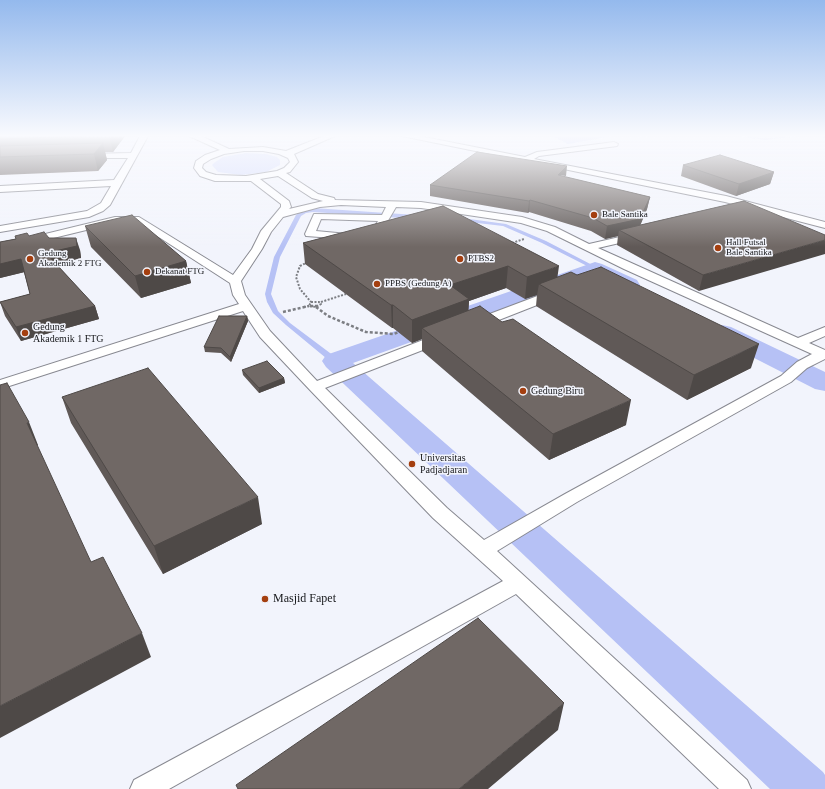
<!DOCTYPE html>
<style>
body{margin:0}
canvas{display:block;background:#f2f4fc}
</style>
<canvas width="825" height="789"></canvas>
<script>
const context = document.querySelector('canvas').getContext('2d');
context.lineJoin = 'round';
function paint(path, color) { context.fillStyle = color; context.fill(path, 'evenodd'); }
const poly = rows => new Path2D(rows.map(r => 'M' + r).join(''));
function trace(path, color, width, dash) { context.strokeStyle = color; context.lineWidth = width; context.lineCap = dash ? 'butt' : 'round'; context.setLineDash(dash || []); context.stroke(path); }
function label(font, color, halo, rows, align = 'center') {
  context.font = font + ' Georgia,serif'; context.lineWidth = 3; context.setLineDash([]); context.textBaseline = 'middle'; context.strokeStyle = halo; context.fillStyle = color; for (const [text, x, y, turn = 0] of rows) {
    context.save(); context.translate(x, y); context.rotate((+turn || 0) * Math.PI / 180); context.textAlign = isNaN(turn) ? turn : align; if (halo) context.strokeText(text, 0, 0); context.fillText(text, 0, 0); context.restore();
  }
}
const green = poly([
 [246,153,266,154,277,157,280,160,280,165,266,172,241,175,218,172,212,165,214,163,223,157]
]);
const water = poly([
 [552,136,613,136,568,144]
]);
const stream = poly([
 [637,136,647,136,645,137,637,136],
 [737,136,764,138,799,136,764,140,737,136],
 [825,136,825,138,815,136,825,136],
 [313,208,416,215,419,217,416,219,313,212,306,213,301,216,280,257,271,294,278,311,290,323,338,359,339,361,335,363,332,363,286,325,273,313,267,302,265,294,274,257,296,215,302,211,313,208],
 [462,218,506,224,546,241,598,268,595,270,593,269,542,243,503,226,460,221,460,219,462,218]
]);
const canal = poly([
 [595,262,602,264,637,280,640,285,637,290,629,292,621,290,594,276,353,363,823,772,825,775,825,789,770,789,326,367,322,361,326,355,595,262],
 [722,325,731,327,825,372,825,391,815,389,713,337,710,332,713,327,722,325]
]);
const pathFar1 = poly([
 [512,243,524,239],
 [308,262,300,266,296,277,300,289,311,302],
 [311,302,319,302,321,304,316,307,309,306,311,302],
 [321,302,346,294],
 [304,307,309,306]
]);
const path = poly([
 [310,306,318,306],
 [316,307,328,316,366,332,394,334,401,331],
 [283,312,309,306]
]);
const service = poly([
 [140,136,148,136,110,205,103,211,89,217,0,232,0,226,87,211,101,203,111,186,0,192,0,186,114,180,128,158,85,158,81,156,85,154,131,153,140,136],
 [189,136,201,136,229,149,263,147,286,151,324,136,335,136,294,154,298,162,290,172,286,173,318,194,334,198,335,200,421,202,522,217,555,227,589,244,637,233,641,234,642,236,641,238,598,248,798,338,825,327,825,336,809,343,825,350,825,359,807,368,791,382,577,502,497,551,747,780,751,789,719,789,516,594,169,789,130,789,134,780,503,581,433,518,310,390,260,337,243,311,0,389,0,380,239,304,233,295,230,283,137,223,115,223,0,251,0,245,115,217,139,217,233,275,252,249,261,231,281,207,281,204,251,181,215,181,200,176,194,168,196,161,205,155,220,150,189,136],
 [244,151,263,151,279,154,288,158,290,162,284,168,277,171,246,176,216,175,206,172,202,168,203,164,211,159,224,154,244,151],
 [278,176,312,198,323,201,289,209,291,207,289,201,260,179,278,176],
 [341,205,386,207,382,215,314,214,305,234,306,236,376,241,396,207,421,208,521,223,547,231,624,269,812,354,797,362,781,376,565,494,484,540,447,508,325,388,446,341,448,338,446,335,436,335,317,381,270,331,245,295,241,281,262,249,271,232,283,217,320,207,341,205],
 [321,219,378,221,369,236,316,231,321,219],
 [402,136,419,136,525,157,537,152,614,142,618,144,617,146,539,156,534,159,726,196,825,222,825,228,725,202,402,136],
 [556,289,560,290,562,293,560,296,481,327,476,328,471,327,470,324,471,321,556,289]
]);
const wall = poly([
 [0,136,125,136,113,152,105,152,107,160,98,171,0,175],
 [683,165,774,172,770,184,736,196,681,176],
 [566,177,650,197,647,209,640,225,744,201,699,291,617,245,618,236,605,239,591,231,529,212,528,213,430,196,430,185],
 [443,206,558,277,751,368,687,400,536,306,537,295,525,299,506,288,469,301,468,310,626,425,549,460,422,351,422,339,412,343,393,328,392,328,305,264,303,243],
 [85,226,186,261,191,283,141,298,91,247],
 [29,236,80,250,81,258,56,264,95,306,99,319,21,341,5,316,0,302,30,294,24,272,0,278,0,242],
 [247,316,248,321,231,362,221,353,205,352,204,347],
 [242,370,284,378,285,383,259,393,243,375],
 [62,397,262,524,163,574,71,423]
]);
const shadedWall = poly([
 [109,136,125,136,113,152],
 [103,143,107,160,98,171,94,154],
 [567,166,566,176,558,175],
 [774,172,770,184,736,196,739,184],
 [650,197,647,209,638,231,619,230,618,236,605,239,607,226],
 [530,200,529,212,528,213,529,201],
 [76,238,80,250,81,258,50,266,46,253],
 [825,240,825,254,699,291,703,275],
 [21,259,25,272,0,278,0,264],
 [186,261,191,283,141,298,135,276],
 [508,266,506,288,469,301,468,321,422,328,422,339,412,343,412,320,450,285],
 [559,266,556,287,539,284,537,295,525,299,527,277],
 [391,305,393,305,393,328,392,328],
 [95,306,99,319,21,341,16,327],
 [247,316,248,321,231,362,230,357],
 [759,344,751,368,687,400,694,375],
 [284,378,285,383,259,393,259,388],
 [631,400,626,425,549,460,553,434],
 [29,422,38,445,36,446,27,423],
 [258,497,262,524,163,574,154,546],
 [142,633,151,657,0,738,0,706],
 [564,703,558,730,488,789,459,789]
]);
const building = poly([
 [0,136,84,136,0,139,0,136],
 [103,143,94,154,0,157,0,146,103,143],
 [477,152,567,166,558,175,650,197,640,219,607,226,593,218,530,200,529,201,430,185,477,152],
 [720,155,774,172,739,184,683,165,720,155],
 [744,201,825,235,825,240,703,275,619,230,744,201],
 [443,206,559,266,527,277,508,266,450,285,469,299,412,320,393,305,391,305,303,243,443,206],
 [132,215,186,261,135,276,85,226,132,215],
 [44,232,49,238,76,238,77,246,46,253,95,306,16,327,0,302,30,294,21,259,0,264,0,242,16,239,15,236,27,233,29,236,44,232],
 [601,267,759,344,694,375,539,284,571,272,577,275,601,267],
 [480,306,502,322,513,319,631,400,553,434,422,328,480,306],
 [219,316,247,316,230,357,221,348,204,347,219,316],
 [267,361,284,378,259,388,242,370,267,361],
 [148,368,258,497,154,546,62,397,148,368],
 [7,383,29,422,27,423,91,562,103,557,142,633,0,706,0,385,7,383],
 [478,618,564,703,459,789,238,789,236,785,478,618]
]);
const markers = [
 [594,215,4,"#a43f10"],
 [718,248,4,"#a43f10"],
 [30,259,4,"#a43f10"],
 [460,259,4,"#a43f10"],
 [147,272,4,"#a43f10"],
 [377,284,4,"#a43f10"],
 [25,333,4,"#a43f10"],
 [523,391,4,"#a43f10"],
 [412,464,4,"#a43f10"],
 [265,599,4,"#a43f10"]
];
const farPoinames = [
 ["Bale Santika",602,215],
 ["Hall Futsal",726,243],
 ["Bale Santika",726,253],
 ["Gedung",38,254],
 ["Akademik 2 FTG",38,264],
 ["PTBS2",468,259],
 ["Dekanat FTG",155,272],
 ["PPBS (Gedung A)",385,284]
];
const poiNames = [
 ["Gedung",33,327],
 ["Akademik 1 FTG",33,339],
 ["Gedung Biru",531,391],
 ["Universitas",420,458],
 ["Padjadjaran",420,470]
];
const nearPoinames = [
 ["Masjid Fapet",273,599]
];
paint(green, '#d3dafc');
paint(water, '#b6c1f5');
paint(stream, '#b6c1f5');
paint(canal, '#b6c1f5');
trace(service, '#888991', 2);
trace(pathFar1, '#7c7e83', 2, [2, 1.5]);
trace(path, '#7c7e83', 2.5, [3, 2]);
paint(service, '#fff');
paint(wall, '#605957');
paint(shadedWall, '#4e4947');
paint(building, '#706865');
trace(building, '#4e4947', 1);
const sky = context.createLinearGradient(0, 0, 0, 247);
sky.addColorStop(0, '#94b9ed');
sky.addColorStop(0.55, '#f9fafe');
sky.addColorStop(1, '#f9fafe00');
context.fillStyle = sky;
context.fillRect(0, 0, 825, 247);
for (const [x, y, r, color] of markers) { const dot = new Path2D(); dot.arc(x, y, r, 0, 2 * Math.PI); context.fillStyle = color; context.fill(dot); trace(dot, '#f2f4fc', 1.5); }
label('9px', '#17181b', '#f2f4fc', farPoinames, 'left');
label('10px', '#17181b', '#f2f4fc', poiNames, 'left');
label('12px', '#17181b', '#f2f4fc', nearPoinames, 'left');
</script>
